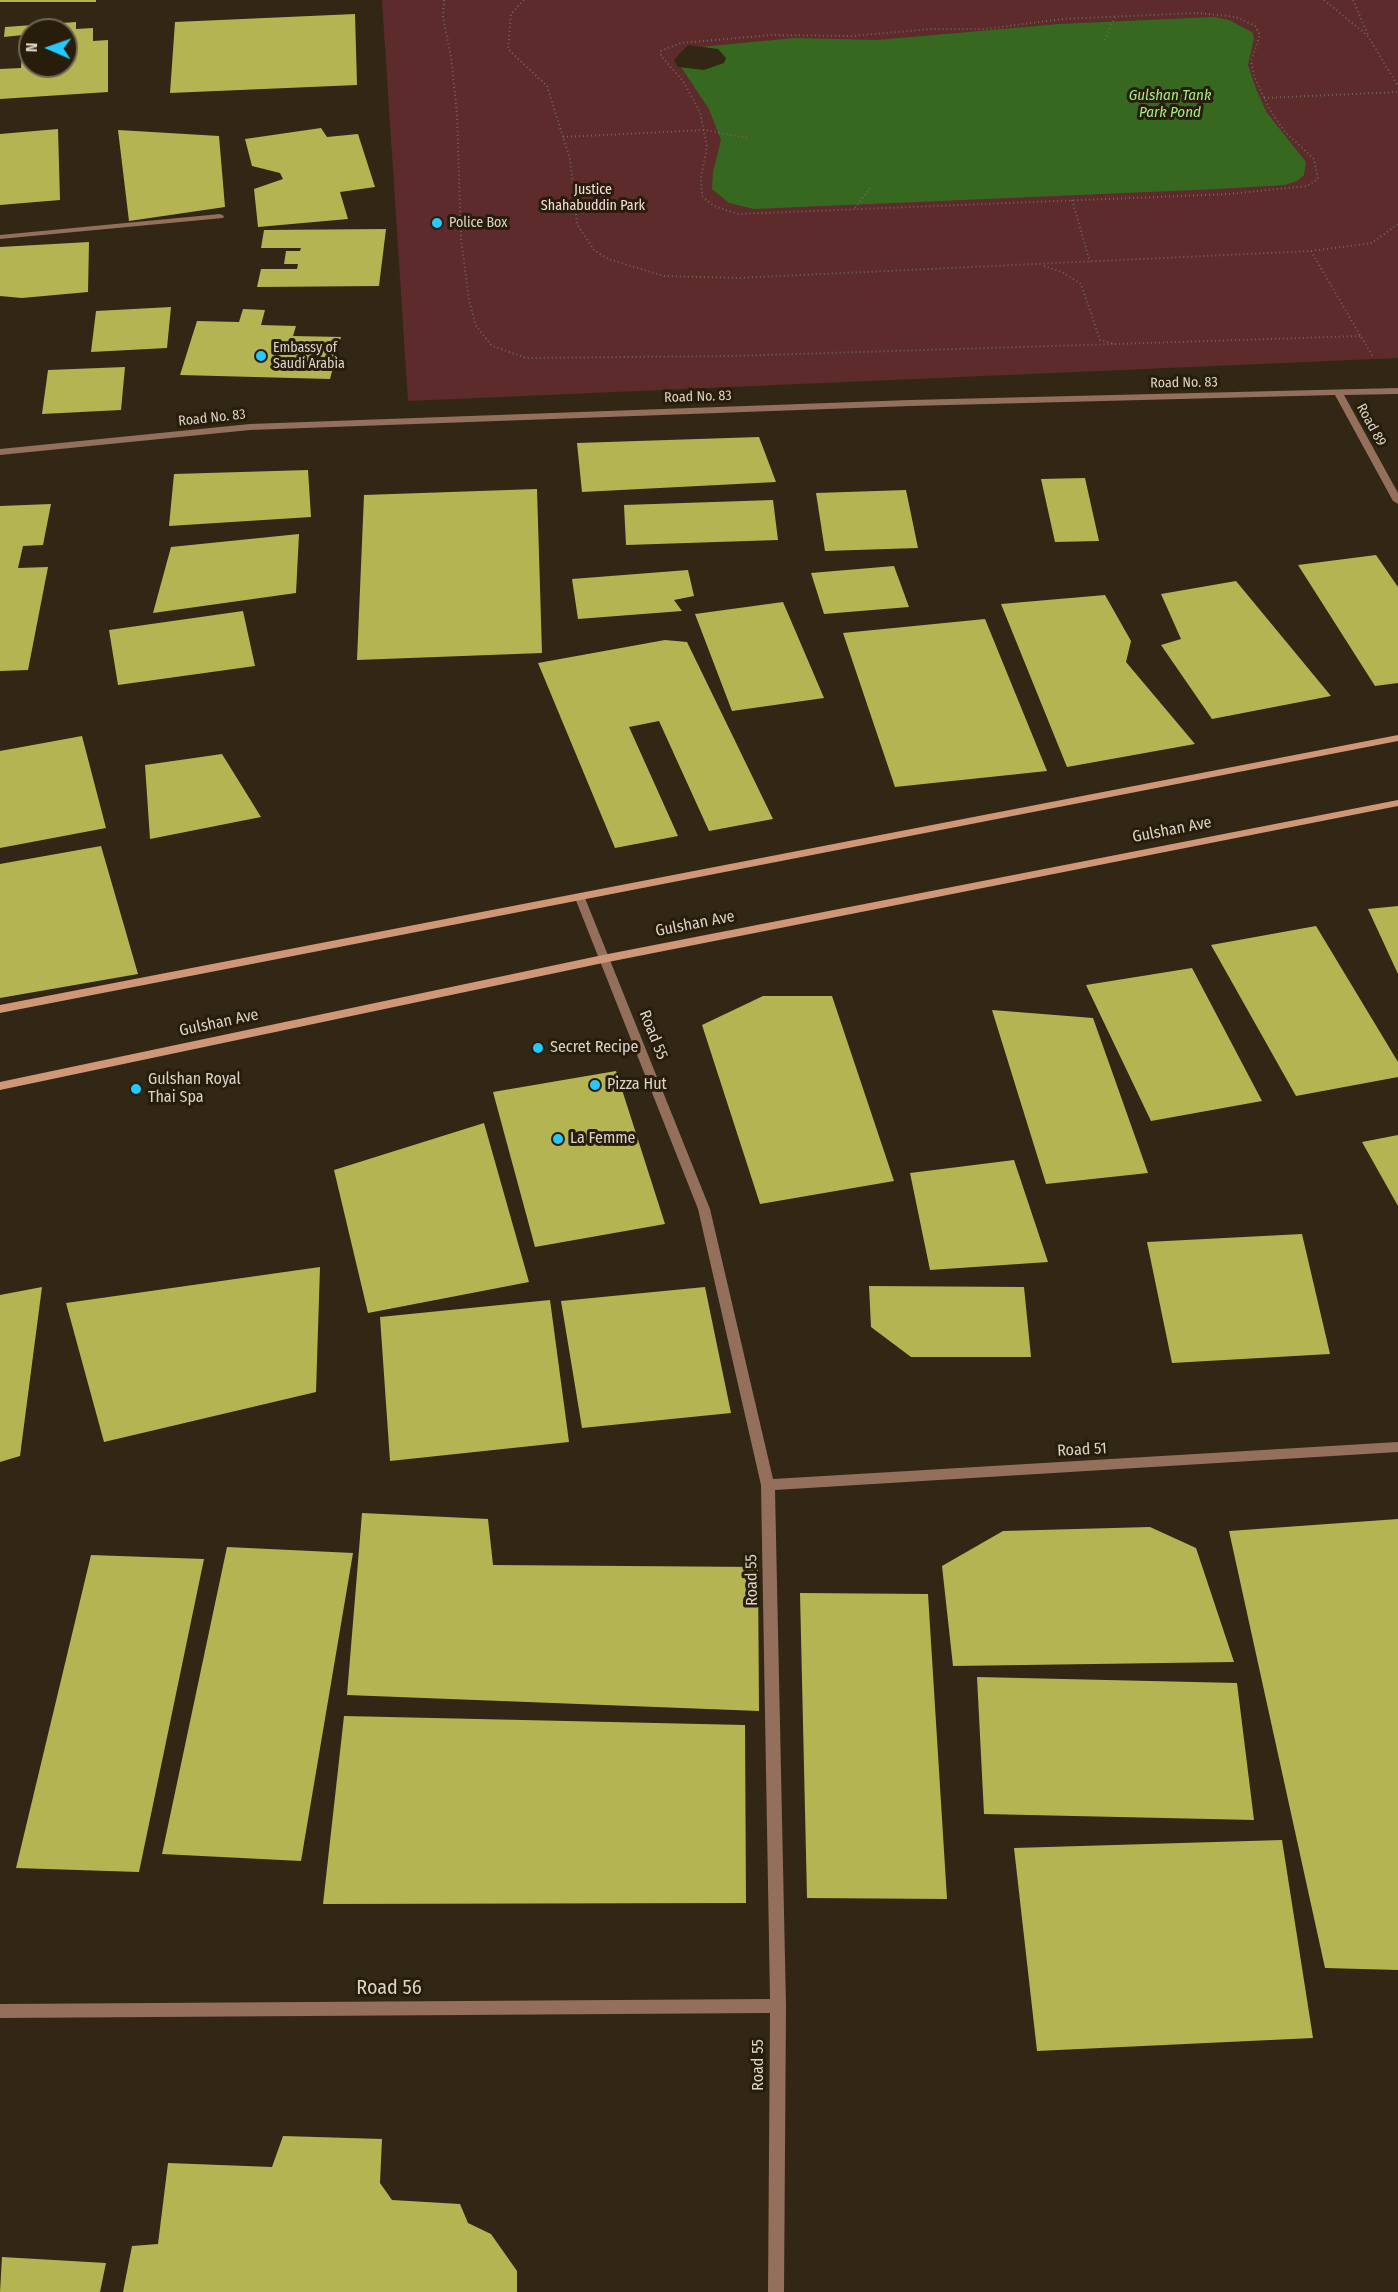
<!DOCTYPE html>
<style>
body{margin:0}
#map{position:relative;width:1398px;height:2292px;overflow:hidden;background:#322714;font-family:"Fira Sans Condensed",sans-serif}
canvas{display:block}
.north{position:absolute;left:18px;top:18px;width:60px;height:60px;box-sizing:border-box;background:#281d0a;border:2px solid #706656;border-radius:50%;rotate:272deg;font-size:16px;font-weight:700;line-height:24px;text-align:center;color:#dcd4c9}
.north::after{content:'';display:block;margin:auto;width:21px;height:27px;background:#25c9fe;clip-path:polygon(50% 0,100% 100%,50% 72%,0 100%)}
</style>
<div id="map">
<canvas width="1398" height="2292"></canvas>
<div class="north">N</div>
</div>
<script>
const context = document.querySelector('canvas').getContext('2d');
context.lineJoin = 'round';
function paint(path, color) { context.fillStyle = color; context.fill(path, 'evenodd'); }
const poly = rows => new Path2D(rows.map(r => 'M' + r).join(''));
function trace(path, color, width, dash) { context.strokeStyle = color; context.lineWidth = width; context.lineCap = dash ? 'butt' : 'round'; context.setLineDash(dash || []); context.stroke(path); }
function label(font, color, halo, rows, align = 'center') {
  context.font = font + ' "Fira Sans Condensed",sans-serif'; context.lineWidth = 6; context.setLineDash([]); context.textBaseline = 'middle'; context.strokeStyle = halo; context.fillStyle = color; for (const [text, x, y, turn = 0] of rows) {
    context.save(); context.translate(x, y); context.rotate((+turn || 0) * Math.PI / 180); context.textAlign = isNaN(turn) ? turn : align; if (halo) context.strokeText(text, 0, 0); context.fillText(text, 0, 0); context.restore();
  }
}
const green = poly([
 [382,0,1398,0,1398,358,408,401]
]);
const water = poly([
 [1214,17,1229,20,1252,32,1254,38,1248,65,1256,89,1267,113,1306,162,1304,175,1297,181,1285,185,1218,189,754,209,729,203,712,189,713,172,721,140,709,109,677,61,690,48,795,38,877,40,1060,24]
]);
const pier = poly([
 [688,45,718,49,726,58,724,63,704,70,678,67,674,60]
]);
const building = poly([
 [0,0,96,0,96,2,0,2],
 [355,14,357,85,170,93,175,22],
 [76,22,76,29,93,28,93,41,108,40,108,92,0,99,0,69,21,68,23,35,4,37,5,27],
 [30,30,66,30,66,66,30,66],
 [321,128,327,137,358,134,375,187,340,192,348,219,258,227,254,189,283,179,280,173,252,166,245,139],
 [58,129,60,200,0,205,0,134],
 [118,130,219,136,225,207,129,221],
 [386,229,379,286,257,287,261,269,297,269,298,264,284,264,286,251,300,251,301,248,261,248,264,230],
 [89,242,88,292,22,298,0,296,0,247],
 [171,307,167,348,91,352,96,311],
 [243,309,265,310,261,325,296,326,293,336,341,337,330,379,180,375,197,321,239,322],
 [125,367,121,410,42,414,48,370],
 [759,437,776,482,582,492,577,443],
 [308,470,311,517,169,526,174,474],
 [1085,478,1099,541,1055,542,1041,479],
 [537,489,542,653,357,660,364,495],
 [906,490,918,548,825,551,816,493],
 [773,500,778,540,626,545,624,505],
 [51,504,43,545,23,546,18,568,48,567,28,670,0,671,0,506],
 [299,534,296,593,153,613,171,547],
 [1376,555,1398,587,1398,683,1375,686,1298,565],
 [894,566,909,607,824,614,811,573],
 [688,570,694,596,674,600,682,611,578,619,572,579],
 [1236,581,1331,696,1212,719,1161,645,1181,639,1161,594],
 [1105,595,1131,641,1126,662,1195,744,1067,767,1001,604],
 [783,602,824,698,732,711,695,614],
 [243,611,255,666,118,685,109,630],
 [985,619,1047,771,895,787,843,633],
 [665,640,687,642,773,819,709,831,659,721,629,727,678,836,615,848,538,663],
 [82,736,106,828,0,848,0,751],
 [222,754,261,817,150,839,145,765],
 [101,846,138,974,0,998,0,864],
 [1398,906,1398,974,1368,909],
 [1316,926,1398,1062,1398,1077,1296,1096,1211,945],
 [1192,968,1262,1101,1151,1121,1086,985],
 [763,996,832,996,894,1181,760,1204,702,1025],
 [992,1010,1093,1018,1148,1173,1046,1184],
 [616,1071,665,1224,535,1247,493,1092],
 [484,1123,529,1282,368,1313,334,1170],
 [1398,1135,1398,1206,1362,1142],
 [1014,1160,1048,1262,930,1270,910,1173],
 [1302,1234,1330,1354,1172,1363,1147,1242],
 [320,1267,316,1392,104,1442,66,1303],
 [869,1286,1024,1287,1031,1357,911,1357,871,1327],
 [42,1287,20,1456,0,1462,0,1295],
 [705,1287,731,1413,582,1428,561,1301],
 [550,1300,569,1442,390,1461,380,1317],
 [362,1513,488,1519,493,1565,758,1567,759,1711,347,1695],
 [1398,1519,1398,1970,1325,1968,1229,1531],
 [1150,1527,1196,1548,1234,1662,953,1666,942,1566,1003,1531],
 [227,1547,353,1553,301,1861,162,1854],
 [91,1555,204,1559,139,1872,16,1868],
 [800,1593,928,1594,947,1899,807,1898],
 [977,1677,1237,1683,1254,1820,984,1814],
 [344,1716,745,1725,746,1903,323,1904],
 [1282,1840,1313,2038,1037,2051,1014,1848],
 [283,2136,382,2139,380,2183,392,2200,460,2204,468,2223,491,2234,517,2271,517,2292,123,2292,132,2246,158,2244,168,2163,272,2167],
 [2,2257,106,2263,100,2292,0,2292]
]);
const path = poly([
 [444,0,443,17,451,57,457,114,461,238,469,300,476,326,492,346,526,358,732,356,1116,344],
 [524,0,511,14,508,49,547,86,570,159,577,224,594,250,608,259,664,276,738,278,1311,251,1372,243,1398,224],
 [1324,0,1368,36,1398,86],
 [1353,0,1368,35],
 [1197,13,1236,17,1255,26,1260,35,1251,61,1254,76,1270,110,1285,132,1314,159,1318,179,1307,186,1229,194,738,214,714,206,702,196,701,177,707,147,700,112,683,81,661,56,661,51,681,43,772,35,852,36,931,29,986,29,1062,19,1197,13],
 [1105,40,1115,17],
 [1264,98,1398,92],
 [563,137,705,130,747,138],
 [1072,200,1090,262],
 [855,208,872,186],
 [1311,251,1373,357],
 [1044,266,1062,272,1081,284,1100,340,1116,344,1361,336]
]);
const street = poly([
 [220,214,224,216,223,218,0,239,0,235,220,214],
 [1398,388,1398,394,1344,395,1398,493,1398,504,1393,501,1335,395,910,406,250,430,0,455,0,449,250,424,910,400,1398,388],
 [580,894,585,898,710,1209,773,1479,1398,1442,1398,1452,775,1490,786,2006,784,2292,768,2292,770,2013,0,2018,0,2004,770,1999,761,1485,698,1209,575,898,580,894]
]);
const secondary = poly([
 [1398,735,1398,741,0,1013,0,1005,1398,735],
 [1398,800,1398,806,603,963,0,1090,0,1082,603,955,1398,800]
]);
const markers = [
 [437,223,6,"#25c9fe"],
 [261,356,6,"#25c9fe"],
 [538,1048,6,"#25c9fe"],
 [595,1085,6,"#25c9fe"],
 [136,1089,6,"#25c9fe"],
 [558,1139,6,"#25c9fe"]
];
const farParknames = [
 ["Justice",593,190],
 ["Shahabuddin Park",593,206]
];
const farPoinames = [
 ["Police Box",449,223],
 ["Embassy of",273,348],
 ["Saudi Arabia",273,364]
];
const farStreetnames = [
 ["Road No. 83",1184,383,-1],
 ["Road No. 83",698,397,-2],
 ["Road No. 83",212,418,-6],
 ["Road 89",1371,425,61]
];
const farWaternames = [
 ["Gulshan Tank",1170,96],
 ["Park Pond",1170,113]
];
const streetNames = [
 ["Gulshan Ave",1172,830,-11],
 ["Gulshan Ave",695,924,-11],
 ["Gulshan Ave",219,1023,-12],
 ["Road 55",653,1035,68],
 ["Road 51",1082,1450,-3],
 ["Road 55",752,1580,-91],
 ["Road 55",759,2065,-90]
];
const poiNames = [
 ["Secret Recipe",550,1048],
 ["Gulshan Royal",148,1080],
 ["Thai Spa",148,1098],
 ["Pizza Hut",607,1085],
 ["La Femme",570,1139]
];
const nearStreetnames = [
 ["Road 56",389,1988]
];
paint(green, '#5e2b2d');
paint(water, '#36691f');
paint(pier, '#322714');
paint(building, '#b5b453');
trace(path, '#706656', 2, [1, 3]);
paint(street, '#936f5c');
paint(secondary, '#cf9678');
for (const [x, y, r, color] of markers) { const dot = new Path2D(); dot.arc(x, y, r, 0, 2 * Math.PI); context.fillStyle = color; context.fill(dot); trace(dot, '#281d0a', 2); }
label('14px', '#f8dddd', '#281d0a', farParknames);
label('14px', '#dcd4c9', '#281d0a', farPoinames, 'left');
label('14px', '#dcd4c9', '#281d0a', farStreetnames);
label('italic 15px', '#a2eb88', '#281d0a', farWaternames);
label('16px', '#dcd4c9', '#281d0a', streetNames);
label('16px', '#dcd4c9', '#281d0a', poiNames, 'left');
label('20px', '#dcd4c9', '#281d0a', nearStreetnames);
</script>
